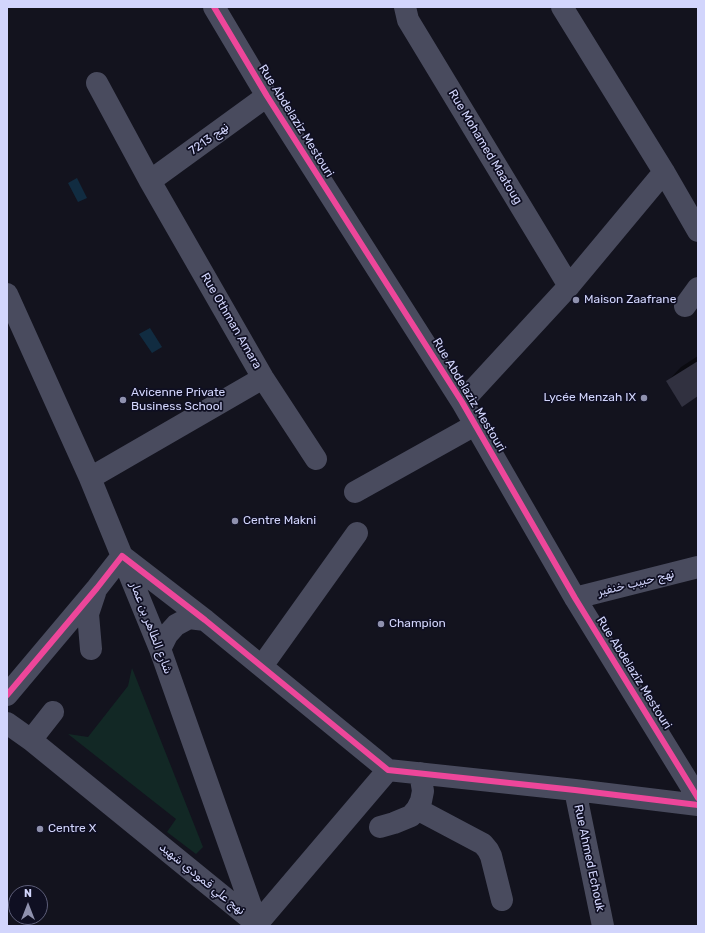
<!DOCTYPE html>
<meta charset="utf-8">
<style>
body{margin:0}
#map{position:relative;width:705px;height:933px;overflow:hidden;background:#13131e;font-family:Rubik,sans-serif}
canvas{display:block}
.frame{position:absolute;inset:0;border:8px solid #d2d5fc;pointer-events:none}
.north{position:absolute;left:8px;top:885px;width:40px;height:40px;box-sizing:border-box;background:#0f0f22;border:1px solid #5d5e79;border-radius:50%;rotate:0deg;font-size:11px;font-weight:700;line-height:16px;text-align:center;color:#d2d5fc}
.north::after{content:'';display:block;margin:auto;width:14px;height:18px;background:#8f91ae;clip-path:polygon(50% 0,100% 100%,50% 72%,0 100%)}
</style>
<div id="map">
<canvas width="705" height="933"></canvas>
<div class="frame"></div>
<div class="north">N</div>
</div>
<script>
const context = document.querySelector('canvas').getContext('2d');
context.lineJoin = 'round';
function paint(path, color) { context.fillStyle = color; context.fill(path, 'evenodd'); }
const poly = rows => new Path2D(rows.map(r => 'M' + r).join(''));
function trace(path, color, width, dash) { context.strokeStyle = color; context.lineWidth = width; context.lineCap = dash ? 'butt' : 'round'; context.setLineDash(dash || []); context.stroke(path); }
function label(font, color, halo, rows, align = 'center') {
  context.font = font + ' Rubik,"Noto Sans Arabic",sans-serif'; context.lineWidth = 3.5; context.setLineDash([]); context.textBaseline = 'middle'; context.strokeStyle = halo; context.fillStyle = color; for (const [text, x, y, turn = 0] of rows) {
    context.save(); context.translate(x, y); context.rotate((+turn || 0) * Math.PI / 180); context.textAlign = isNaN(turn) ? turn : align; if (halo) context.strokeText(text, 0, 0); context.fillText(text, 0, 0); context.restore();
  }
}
const green = poly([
 [132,668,203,847,196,854,167,832,176,819,68,734,88,737,128,686]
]);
const water = poly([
 [77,178,87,198,78,202,68,183],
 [150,328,162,347,152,353,139,334]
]);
const shadow = poly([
 [698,356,698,395,667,382,681,367]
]);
const building = poly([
 [698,361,698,396,682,407,666,381]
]);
const minor = poly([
 [214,7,267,96,462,402,575,598,698,798],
 [405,7,408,20,569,286],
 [562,7,664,172,698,231],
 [97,83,150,181,263,378,316,459],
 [150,181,267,96],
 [7,294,90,478,160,649,258,926],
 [685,306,698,288],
 [462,402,569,286,664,172],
 [90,478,263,378],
 [355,492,475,425],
 [575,598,698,567],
 [91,649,88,614,95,593],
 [160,649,167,635,176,625,189,618,205,620],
 [262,666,357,533],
 [7,695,97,588,122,556,205,620,388,770,575,790,698,805],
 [7,723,31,740,257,924,388,770],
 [31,740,53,712],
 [575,790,603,926],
 [417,809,483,844,488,850,491,856,502,900],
 [380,827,394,823,411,816,417,809,421,801,423,791,420,773]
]);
const cycleway = poly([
 [214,7,267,96,462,402,575,598,698,798],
 [7,695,97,588,122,556,205,620,388,770,575,790,698,805]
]);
const markers = [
 [576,300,4,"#8f91ae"],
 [644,398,4,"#8f91ae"],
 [123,400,4,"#8f91ae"],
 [235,521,4,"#8f91ae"],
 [381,624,4,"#8f91ae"],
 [40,829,4,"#8f91ae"]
];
const streetNames = [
 ["Rue Abdelaziz Mestouri",296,121,58],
 ["نهج 7213",209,139,-36],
 ["Rue Mohamed Maatoug",485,147,59],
 ["Rue Othman Amara",231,321,60],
 ["Rue Abdelaziz Mestouri",469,395,59],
 ["نهج حبيب خنفير",636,583,-14],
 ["شارع الطاهر بن عمار",151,628,69],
 ["Rue Abdelaziz Mestouri",634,673,58],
 ["Rue Ahmed Echouk",589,858,78],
 ["نهج علي قمودي شهيد",202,879,39]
];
const poiNames = [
 ["Maison Zaafrane",584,300],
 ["Avicenne Private",131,393],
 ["Business School",131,407],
 ["Lycée Menzah IX",636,398,"right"],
 ["Centre Makni",243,521],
 ["Champion",389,624],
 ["Centre X",48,829]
];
paint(green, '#122825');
paint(water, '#112c41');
paint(shadow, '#0007');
paint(building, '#313140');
trace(minor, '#494b5e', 22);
trace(cycleway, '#ed469a', 6);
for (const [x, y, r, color] of markers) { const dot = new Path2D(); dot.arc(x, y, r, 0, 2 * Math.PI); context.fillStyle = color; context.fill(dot); trace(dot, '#0f0f22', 1.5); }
label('12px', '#d2d5fc', '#0f0f22', streetNames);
label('12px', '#d2d5fc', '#0f0f22', poiNames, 'left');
</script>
